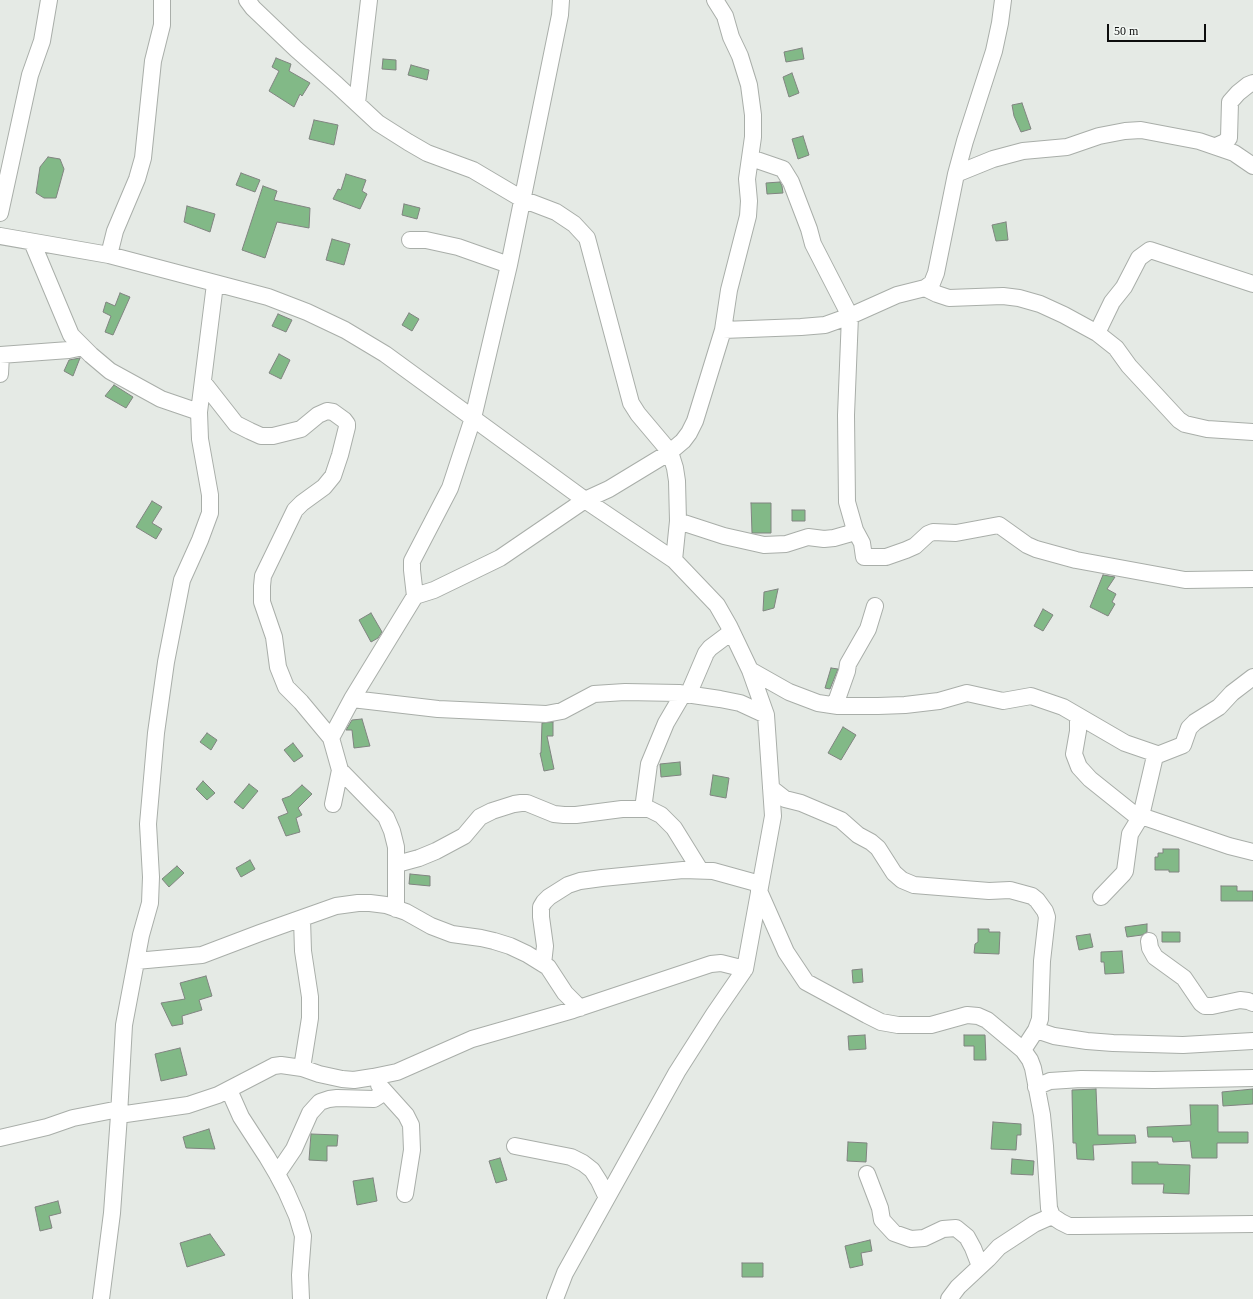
<!DOCTYPE html>
<style>
body{margin:0}
#map{position:relative;width:1253px;height:1299px;overflow:hidden;background:#e5eae5;font-family:"Times New Roman",serif}
canvas{display:block}
.scale{position:absolute;left:1107px;top:24px;width:99px;height:18px;box-sizing:border-box;border:2px solid #0d0e0d;border-top:0;padding-left:5px;font-size:12px;line-height:14px;white-space:nowrap;color:#0d0e0d;-webkit-text-stroke:3px #f2f7f3;paint-order:stroke}
</style>
<div id="map">
<canvas width="1253" height="1299"></canvas>
<div class="scale">50 m</div>
</div>
<script>
const context = document.querySelector('canvas').getContext('2d');
context.lineJoin = 'round';
function paint(path, color) { context.fillStyle = color; context.fill(path, 'evenodd'); }
const poly = rows => new Path2D(rows.map(r => 'M' + r).join(''));
function trace(path, color, width, dash) { context.strokeStyle = color; context.lineWidth = width; context.lineCap = dash ? 'butt' : 'round'; context.setLineDash(dash || []); context.stroke(path); }
const building = poly([
 [802,48,804,59,786,62,784,52,802,48],
 [276,58,291,64,289,71,310,83,302,96,300,94,294,107,269,91,279,71,272,67,276,58],
 [383,59,396,60,396,70,382,69,383,59],
 [411,65,429,70,427,80,408,75,411,65],
 [792,73,799,93,789,97,783,77,792,73],
 [1022,103,1031,129,1021,132,1014,116,1012,105,1022,103],
 [314,120,338,125,334,145,309,139,314,120],
 [803,136,809,155,798,159,792,139,803,136],
 [48,157,60,159,64,169,56,198,44,198,36,193,40,167,48,157],
 [241,173,260,180,255,192,236,185,241,173],
 [346,174,366,180,362,191,367,194,360,209,333,199,338,189,341,190,346,174],
 [780,182,782,186,783,193,767,194,766,183,780,182],
 [263,186,277,191,274,200,310,208,309,228,277,222,265,258,242,250,263,186],
 [404,204,420,208,417,219,402,215,404,204],
 [187,206,215,214,210,232,184,222,187,206],
 [1006,222,1008,240,996,241,992,225,1006,222],
 [332,239,350,244,344,265,326,260,332,239],
 [120,293,130,297,113,335,105,332,111,316,103,312,106,302,115,306,120,293],
 [409,313,419,319,412,331,402,325,409,313],
 [278,314,292,320,286,332,272,326,278,314],
 [279,354,290,360,281,379,269,373,279,354],
 [80,358,73,376,64,371,69,360,80,358],
 [114,385,133,397,126,408,105,396,114,385],
 [152,501,162,507,152,523,162,529,156,539,136,527,152,501],
 [751,503,771,503,771,533,752,533,751,503],
 [792,510,805,510,805,521,792,521,792,510],
 [1103,575,1115,577,1107,589,1116,594,1112,602,1115,604,1108,616,1090,607,1103,575],
 [778,589,774,608,763,611,764,592,778,589],
 [1043,609,1053,615,1043,631,1034,626,1043,609],
 [371,613,382,632,378,638,371,642,359,620,371,613],
 [831,668,838,669,830,689,825,688,831,668],
 [362,719,370,746,354,748,352,730,346,730,352,720,362,719],
 [553,722,553,736,547,736,554,769,544,771,540,753,541,753,542,723,553,722],
 [843,727,856,735,841,760,828,753,843,727],
 [207,733,217,740,211,750,200,742,207,733],
 [293,743,303,756,294,762,284,750,293,743],
 [680,762,681,775,661,777,660,764,680,762],
 [713,775,729,778,726,798,710,795,713,775],
 [203,781,215,793,207,800,196,789,203,781],
 [249,784,258,791,243,809,234,802,249,784],
 [302,785,312,794,298,808,302,815,296,818,300,832,286,836,278,817,288,813,282,799,290,796,302,785],
 [1163,849,1179,849,1179,872,1169,872,1169,870,1155,870,1155,857,1158,857,1158,853,1163,853,1163,849],
 [250,860,255,869,241,877,236,868,250,860],
 [177,866,184,873,169,887,162,879,177,866],
 [410,874,430,876,430,886,409,884,410,874],
 [1221,886,1237,886,1237,891,1253,891,1253,901,1221,901,1221,886],
 [1147,924,1147,932,1142,935,1127,937,1125,927,1147,924],
 [978,929,989,929,989,932,1000,932,999,954,974,953,975,944,978,942,978,929],
 [1162,932,1180,932,1180,942,1162,942,1162,932],
 [1090,934,1093,947,1079,950,1076,936,1090,934],
 [1122,951,1124,973,1105,974,1104,962,1101,962,1101,952,1122,951],
 [862,969,863,982,853,983,852,970,862,969],
 [206,976,212,996,199,1000,202,1010,182,1016,183,1024,172,1026,161,1003,185,999,180,983,206,976],
 [865,1035,866,1049,849,1050,848,1036,865,1035],
 [964,1035,985,1035,986,1060,974,1060,974,1046,964,1046,964,1035],
 [180,1048,187,1075,161,1081,155,1054,180,1048],
 [1096,1089,1098,1135,1135,1135,1136,1143,1093,1145,1094,1160,1077,1159,1076,1143,1073,1143,1072,1090,1096,1089],
 [1253,1089,1253,1104,1223,1106,1222,1092,1253,1089],
 [1190,1105,1218,1105,1218,1132,1248,1132,1248,1143,1217,1143,1217,1158,1192,1158,1190,1141,1173,1142,1172,1137,1148,1137,1147,1127,1191,1125,1190,1105],
 [993,1122,1021,1124,1021,1135,1017,1135,1016,1150,991,1149,993,1122],
 [209,1129,215,1149,186,1148,183,1137,209,1129],
 [311,1134,338,1135,337,1146,327,1146,327,1161,309,1160,311,1134],
 [848,1142,867,1143,866,1162,847,1161,848,1142],
 [500,1158,507,1180,496,1183,489,1161,500,1158],
 [1012,1159,1034,1161,1033,1175,1011,1174,1012,1159],
 [1132,1162,1158,1162,1158,1164,1190,1165,1189,1194,1163,1193,1164,1184,1132,1184,1132,1162],
 [373,1178,377,1201,357,1205,353,1181,373,1178],
 [58,1201,61,1213,49,1216,52,1228,40,1231,35,1207,58,1201],
 [210,1234,225,1255,187,1267,180,1243,210,1234],
 [870,1240,872,1251,861,1253,863,1265,850,1268,845,1246,870,1240],
 [742,1263,763,1263,763,1277,742,1277,742,1263]
]);
const minor = poly([
 [247,0,253,8,296,49,337,85,378,123,408,142,427,153,473,170,522,199,556,212,574,224,587,238,631,403,638,414,670,452,675,468,677,481,678,521,674,560],
 [357,103,369,0],
 [1216,146,1225,142,1229,138,1230,102,1238,93,1248,85,1253,83],
 [751,158,783,169,791,182,809,229,813,244,850,316,846,415,847,502,855,530,862,543,864,557,886,557,906,550,915,546,928,534,933,532,956,533,999,525,1027,545,1036,549,1076,560,1185,580,1253,579],
 [956,174,993,159,1023,151,1067,147,1099,136,1125,131,1141,130,1199,141,1234,153,1253,166],
 [0,213,30,75,42,41,49,0],
 [0,236,109,255,268,297,307,312,345,330,385,354,585,500,674,560,717,605,729,626,750,670,766,715,773,816,745,969,714,1014,677,1072,565,1273,555,1299],
 [410,240,426,240,458,247,509,265],
 [32,242,71,335,91,355,110,371,161,399,199,412],
 [109,255,115,231,137,179,143,158,153,61,162,25,162,0],
 [925,288,937,294,949,298,1003,296,1019,298,1040,304,1064,315,1097,333,1116,348,1129,366,1179,420,1185,424,1207,429,1253,432],
 [723,330,801,327,825,325,850,316,897,295,925,288,932,283,936,273,956,174,965,141,994,51,1000,23,1003,0],
 [1097,333,1112,302,1124,287,1139,258,1150,250,1253,284],
 [0,355,69,350,83,347],
 [0,374,1,355],
 [203,382,236,424,250,431,261,436,273,436,301,429,318,415,327,411,333,412,344,420,347,424,347,427,340,455,333,476,324,487,302,503,295,510,263,576,262,586,262,602,274,637,278,667,286,687,301,702,331,738,340,770,333,804],
 [678,521,724,536,764,545,786,544,808,537,824,539,834,538,848,534,855,530],
 [415,596,412,570,412,561,450,488,473,418,509,265,560,15,561,0],
 [750,670,789,692,818,703,838,706,878,706,905,705,939,701,967,693,1003,701,1031,696,1063,707,1125,743,1157,754],
 [688,695,706,653,710,648,726,636,731,630],
 [352,699,438,709,546,714,562,711,594,694,625,692,679,693,720,699,740,703,766,715],
 [835,705,847,671,848,664,868,629,875,606],
 [1078,716,1078,731,1074,754,1079,767,1090,779,1140,819],
 [331,738,352,699,415,596,434,590,500,558,585,500,609,489,670,452,683,441,689,433,695,421,723,330,729,290,748,216,749,201,747,179,753,137,753,115,749,85,740,56,731,37,725,16,715,0],
 [340,770,386,817,392,831,396,847,396,909],
 [771,788,785,799,801,803,841,820,858,835,871,842,878,848,894,873,902,880,914,885,989,891,1010,890,1032,896,1037,900,1045,911,1047,917,1042,961,1040,1019,1036,1030,1023,1050],
 [643,809,649,764,666,723,683,694],
 [1141,816,1229,846,1253,852],
 [397,864,419,858,436,851,464,836,480,817,492,811,514,804,521,803,527,803,554,814,564,815,576,815,622,809,649,809,661,815,674,828,700,870],
 [759,891,786,952,806,982,867,1015,881,1022,898,1025,931,1025,967,1015,978,1016,987,1020,1023,1050,1030,1060,1033,1068,1042,1115,1045,1146,1049,1208,1052,1216,1061,1222,1069,1226,1078,1226,1253,1224],
 [1101,897,1123,874,1125,871,1130,834,1141,816,1155,756,1183,745,1189,728,1195,722,1219,707,1232,693,1253,677],
 [302,919,303,951,310,997,310,1018,302,1068],
 [1149,941,1150,948,1155,957,1184,978,1201,1003,1205,1006,1212,1006,1240,1000,1248,1001,1253,1003],
 [136,961,202,955,260,933,336,906,358,903,370,903,386,905,406,912,431,926,452,934,481,938,494,941,510,946,527,954,548,967,565,993,580,1008],
 [543,964,545,946,541,917,541,907,544,902,549,897,568,885,580,881,602,878,683,870,713,871,760,884],
 [1036,1030,1054,1036,1087,1041,1113,1043,1183,1045,1253,1041],
 [379,1085,406,1115,411,1125,412,1150,405,1194],
 [1036,1087,1050,1081,1081,1079,1154,1080,1253,1078],
 [229,1090,241,1117,267,1157,277,1174,286,1191,297,1216,303,1236,300,1275,301,1299],
 [119,1115,188,1105,218,1095,274,1066,281,1065,302,1068,319,1074,342,1079,354,1080,373,1077,397,1072,472,1039,573,1010,711,964,721,963,745,969],
 [0,1138,47,1127,73,1118,119,1109],
 [515,1146,571,1157,583,1163,592,1170,599,1181,607,1198],
 [277,1174,294,1149,310,1113,320,1102,329,1099,337,1098,374,1099,385,1092],
 [867,1174,880,1208,882,1220,894,1233,911,1239,924,1238,943,1229,956,1228,967,1237,973,1248,980,1266],
 [101,1299,112,1213,119,1115,124,1025,141,935,150,903,151,877,148,824,156,733,166,662,182,580,200,540,210,513,210,495,200,439,199,412,215,284],
 [949,1299,958,1287,988,1259,999,1247,1034,1224,1052,1216]
]);
paint(building, '#82b987');
trace(building, '#808480', 1);
trace(minor, '#a9aea9', 18);
trace(minor, '#fff', 16);
</script>
